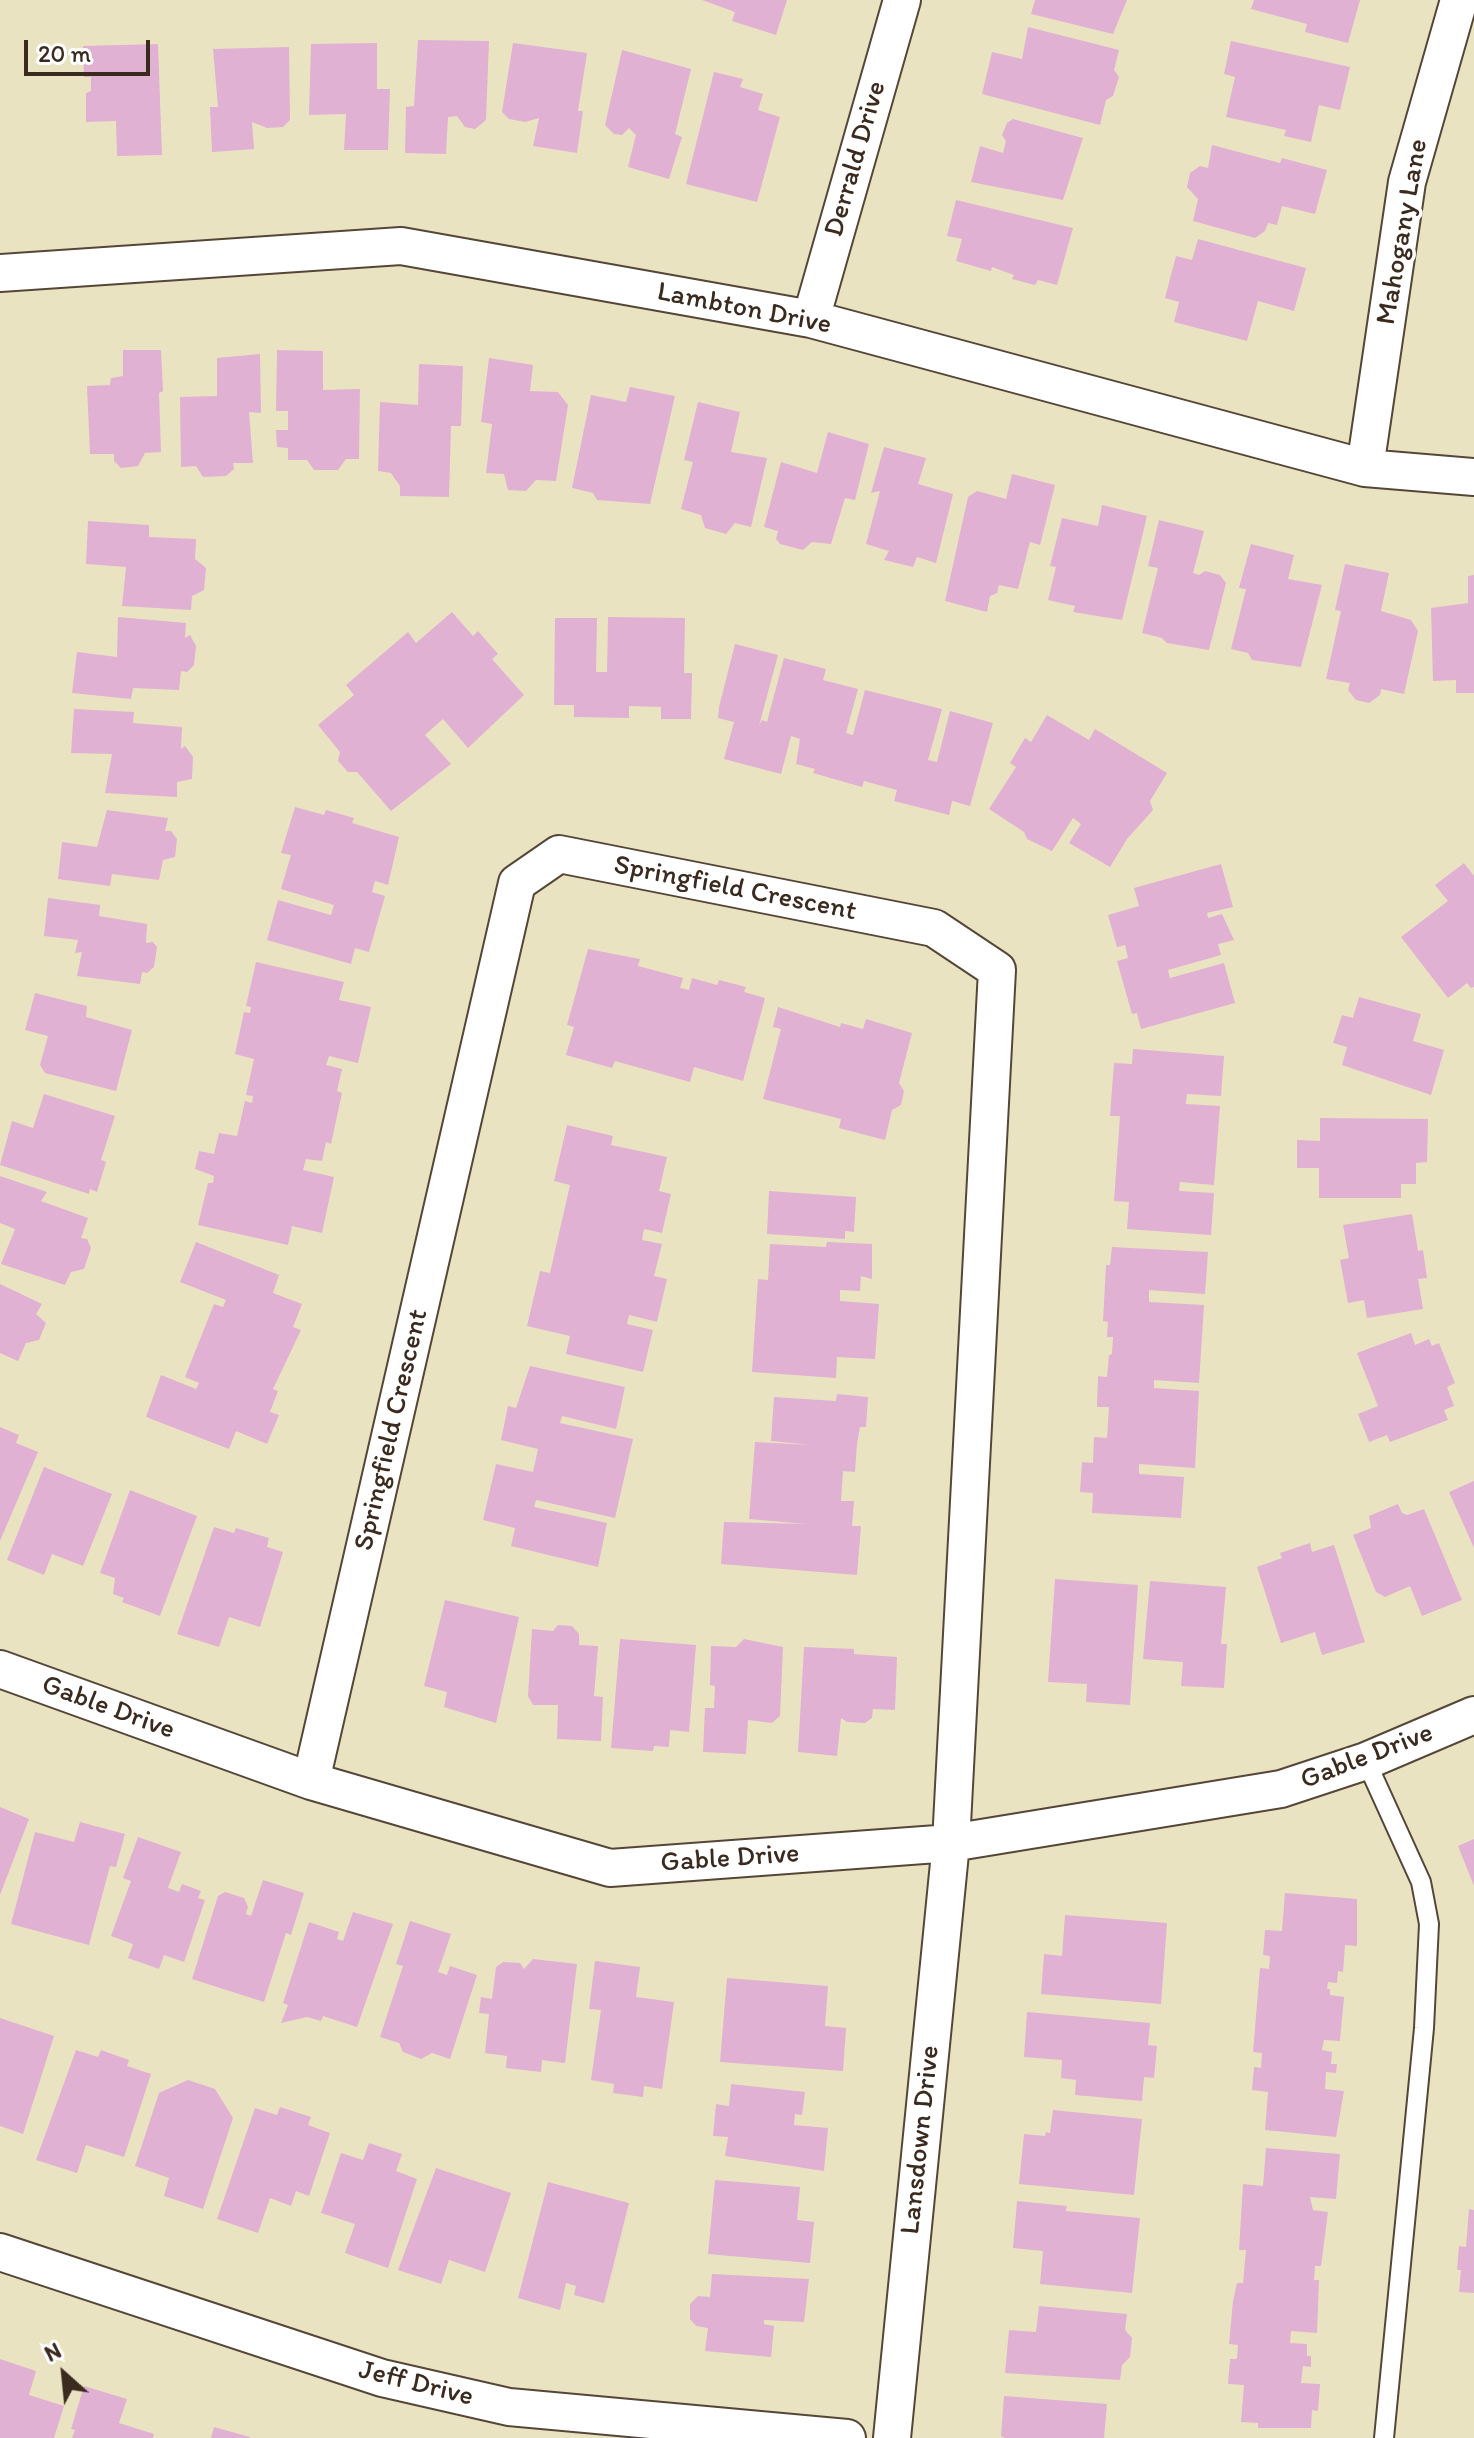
<!DOCTYPE html>
<style>
body{margin:0}
#map{position:relative;width:1474px;height:2438px;overflow:hidden;background:#eae3c2;font-family:Itim,sans-serif}
canvas{display:block}
.north{position:absolute;left:24px;top:2334px;width:80px;height:80px;-webkit-text-stroke:6px #fff;paint-order:stroke;rotate:333deg;font-size:22px;font-weight:700;line-height:32px;text-align:center;color:#3b2a1e}
.north::after{content:'';display:block;margin:auto;width:28px;height:36px;background:#3b2a1e;clip-path:polygon(50% 0,100% 100%,50% 72%,0 100%)}
.scale{position:absolute;left:24px;top:40px;width:126px;height:36px;box-sizing:border-box;border:4px solid #3b2a1e;border-top:0;padding-left:10px;font-size:24px;line-height:28px;white-space:nowrap;color:#3b2a1e;-webkit-text-stroke:6px #fff;paint-order:stroke}
</style>
<div id="map">
<canvas width="1474" height="2438"></canvas>
<div class="north">N</div>
<div class="scale">20 m</div>
</div>
<script>
const context = document.querySelector('canvas').getContext('2d');
context.lineJoin = 'round';
function paint(path, color) { context.fillStyle = color; context.fill(path, 'evenodd'); }
const poly = rows => new Path2D(rows.map(r => 'M' + r).join(''));
function trace(path, color, width, dash) { context.strokeStyle = color; context.lineWidth = width; context.lineCap = dash ? 'butt' : 'round'; context.setLineDash(dash || []); context.stroke(path); }
function label(font, color, halo, rows, align = 'center') {
  context.font = font + ' Itim,sans-serif'; context.lineWidth = 7; context.setLineDash([]); context.textBaseline = 'middle'; context.strokeStyle = halo; context.fillStyle = color; for (const [text, x, y, turn = 0] of rows) {
    context.save(); context.translate(x, y); context.rotate((+turn || 0) * Math.PI / 180); context.textAlign = isNaN(turn) ? turn : align; if (halo) context.strokeText(text, 0, 0); context.fillText(text, 0, 0); context.restore();
  }
}
const building = poly([
 [702,0,787,0,776,35,732,21,735,12],
 [1035,0,1127,0,1113,34,1031,14],
 [1254,0,1360,0,1348,43,1305,32,1307,24,1251,9],
 [1028,27,1119,50,1114,70,1119,77,1113,96,1106,100,1100,125,982,94,992,52,1022,59],
 [418,40,489,41,486,120,475,129,465,127,457,116,448,117,446,154,405,153,406,107,414,106],
 [1231,41,1350,67,1340,110,1319,105,1311,142,1284,136,1286,130,1226,117,1235,77,1224,74],
 [377,43,377,89,390,89,388,150,344,150,346,114,309,115,311,44],
 [513,43,587,53,578,111,583,111,577,153,533,146,539,118,525,122,509,119,502,112],
 [158,44,162,155,117,156,116,121,86,122,86,93,91,91,91,77,84,77,83,46],
 [289,47,290,120,283,127,267,128,252,122,254,149,212,152,210,107,218,107,213,49],
 [622,50,691,69,675,134,682,137,669,179,628,167,636,135,629,128,622,135,614,134,605,125],
 [714,72,743,79,740,87,763,94,758,110,780,117,757,202,686,184],
 [1013,119,1083,138,1063,200,971,182,980,146,1003,153,1006,141,1002,135,1007,123],
 [1212,145,1280,163,1282,158,1327,170,1315,214,1282,206,1277,225,1268,223,1265,231,1255,238,1193,221,1198,199,1187,187,1190,173,1200,166,1208,168],
 [956,200,1073,228,1057,285,1038,280,1035,285,1012,279,1014,275,992,267,991,271,956,261,962,239,947,236],
 [1198,239,1306,268,1294,311,1258,301,1247,341,1174,322,1179,302,1165,298,1176,256,1192,260],
 [123,350,161,350,163,391,159,393,161,452,145,453,138,466,121,468,114,461,114,454,90,454,87,386,110,385,111,378,123,376],
 [277,350,323,351,323,390,360,389,359,459,346,459,338,470,314,470,307,460,288,460,288,448,277,447,276,430,288,430,288,411,276,411],
 [260,354,261,413,249,412,253,463,233,463,234,469,226,476,203,477,196,466,181,467,180,397,217,396,217,358],
 [489,358,533,365,530,391,558,392,568,405,556,481,536,480,526,491,508,490,504,474,486,473,492,424,481,422],
 [419,364,463,366,461,426,451,426,449,497,400,496,400,486,391,473,378,471,380,402,418,405],
 [630,387,675,396,650,504,597,500,593,493,572,488,591,395,626,402],
 [698,402,740,412,731,452,767,458,751,527,735,523,726,534,705,528,701,515,681,509,693,462,684,460],
 [828,432,869,444,855,500,845,498,831,544,812,542,803,550,780,544,776,539,778,531,764,527,781,462,817,473],
 [884,447,926,458,918,484,953,494,936,563,917,557,913,567,884,560,889,551,866,544,880,491,871,493],
 [1012,474,1055,485,1040,545,1030,542,1018,589,999,585,997,593,990,596,987,612,945,601,968,497,977,491,1006,499],
 [1102,505,1147,516,1122,620,1073,612,1075,606,1048,600,1056,567,1050,566,1062,518,1098,526],
 [1159,520,1204,531,1193,573,1199,575,1205,571,1220,575,1226,583,1209,650,1167,643,1162,638,1142,633,1158,568,1148,566],
 [88,521,149,525,149,537,196,539,195,559,206,568,204,590,192,596,191,610,122,606,126,567,86,564],
 [1251,544,1294,555,1288,579,1322,585,1301,667,1252,660,1248,653,1231,649,1246,589,1239,588],
 [1345,564,1389,573,1381,611,1411,620,1418,631,1404,694,1381,689,1380,695,1369,703,1356,700,1348,690,1350,683,1326,679,1341,611,1335,610],
 [1474,575,1474,693,1456,693,1456,680,1433,681,1431,608,1468,603,1468,576],
 [452,612,473,636,478,631,498,654,492,659,524,695,468,748,443,719,425,735,451,764,391,811,357,772,348,772,338,761,340,752,318,725,354,695,346,685,408,632,416,643],
 [118,617,186,623,185,638,190,635,196,646,194,665,187,672,181,671,179,690,133,688,131,699,72,693,77,652,117,657],
 [608,617,685,618,684,673,692,673,691,719,661,719,661,707,629,706,629,718,574,717,574,705,554,705,555,618,597,618,596,672,607,672],
 [735,644,778,655,759,726,762,720,767,722,784,658,826,669,823,680,858,689,846,733,853,735,865,690,942,709,928,760,937,762,950,711,993,723,970,806,952,801,949,815,894,801,897,790,864,781,862,787,813,773,815,769,796,764,800,739,791,736,781,774,724,759,734,722,718,718,719,707],
 [74,709,134,712,133,723,182,727,181,749,185,746,193,757,192,779,177,782,177,797,105,793,112,754,71,753],
 [1047,715,1089,740,1095,729,1167,773,1150,801,1153,810,1127,839,1110,867,1069,843,1081,824,1073,818,1052,851,1027,839,1024,832,989,809,1016,767,1010,763,1025,738,1031,742],
 [295,807,324,815,326,810,354,818,352,823,399,837,388,885,375,881,372,892,385,896,369,952,355,948,351,964,267,940,278,900,331,915,334,905,281,889,291,855,281,853],
 [107,810,168,818,165,831,171,831,177,839,175,857,163,860,159,880,112,874,110,886,58,879,62,842,97,847],
 [1464,863,1474,876,1474,987,1471,988,1467,983,1448,998,1401,937,1448,901,1435,885],
 [1221,864,1233,907,1207,913,1208,918,1222,914,1234,940,1218,944,1221,955,1168,970,1170,978,1224,963,1235,1003,1141,1029,1137,1013,1132,1014,1117,961,1128,958,1125,945,1117,947,1108,915,1139,906,1134,888],
 [48,898,100,905,99,916,147,924,146,943,153,942,157,947,154,967,147,973,142,972,140,984,77,976,82,952,75,953,78,940,44,936],
 [588,949,640,959,638,966,683,978,680,988,689,990,692,978,717,985,719,980,746,987,744,992,765,998,743,1081,694,1067,690,1082,615,1061,612,1068,566,1055,574,1027,567,1025],
 [256,962,344,982,339,1000,371,1007,358,1063,329,1056,326,1065,342,1069,337,1091,342,1093,331,1144,326,1142,322,1161,306,1159,303,1170,334,1177,322,1233,292,1226,288,1245,198,1225,208,1183,213,1183,214,1176,195,1169,199,1151,214,1154,219,1133,237,1136,245,1101,252,1103,253,1096,246,1095,254,1059,235,1054,244,1012,250,1013,251,1007,246,1006],
 [35,993,87,1006,86,1017,132,1030,116,1091,45,1073,40,1065,48,1036,25,1030],
 [1359,997,1421,1014,1413,1041,1444,1050,1431,1095,1342,1065,1347,1047,1333,1043,1342,1015,1353,1018],
 [778,1007,840,1027,841,1023,863,1029,866,1019,912,1033,899,1083,904,1091,901,1105,892,1110,885,1140,839,1128,841,1119,763,1099,781,1029,773,1027],
 [1133,1049,1224,1056,1221,1096,1187,1094,1186,1104,1220,1106,1214,1185,1180,1182,1179,1191,1214,1193,1211,1235,1127,1229,1129,1202,1114,1201,1120,1116,1110,1116,1114,1063,1132,1064],
 [44,1094,115,1116,101,1160,106,1162,97,1192,90,1189,89,1194,0,1165,12,1121,33,1128],
 [1320,1118,1428,1119,1427,1162,1416,1163,1416,1184,1401,1184,1401,1198,1319,1198,1319,1168,1297,1168,1297,1140,1320,1141],
 [567,1125,613,1136,611,1145,667,1157,659,1191,671,1194,662,1233,644,1229,642,1240,662,1244,654,1276,667,1279,657,1322,629,1315,627,1324,653,1330,643,1372,566,1354,570,1336,527,1326,540,1271,550,1273,570,1185,554,1181],
 [0,1176,47,1192,41,1201,88,1218,81,1238,87,1239,91,1248,84,1269,71,1272,65,1285,1,1264,15,1229,0,1223],
 [769,1191,856,1197,854,1232,845,1231,845,1239,767,1234],
 [1412,1214,1418,1251,1423,1250,1427,1278,1418,1279,1423,1309,1367,1318,1364,1300,1348,1303,1340,1260,1349,1258,1343,1225],
 [196,1242,279,1275,273,1293,302,1304,293,1327,301,1330,273,1389,278,1391,270,1412,279,1415,267,1444,236,1431,229,1449,146,1417,161,1375,196,1389,199,1383,185,1377,214,1304,223,1307,226,1300,180,1282],
 [827,1242,872,1244,872,1279,861,1276,860,1291,840,1290,840,1301,879,1304,875,1359,837,1357,836,1378,752,1372,758,1279,768,1280,770,1244,826,1247],
 [1112,1247,1208,1252,1205,1294,1149,1290,1149,1302,1204,1305,1199,1383,1154,1380,1154,1388,1199,1391,1195,1468,1139,1464,1139,1474,1184,1477,1181,1518,1092,1513,1093,1493,1080,1492,1082,1462,1093,1463,1094,1437,1107,1438,1109,1407,1097,1407,1098,1376,1107,1377,1109,1355,1112,1354,1113,1337,1107,1337,1108,1322,1103,1321,1106,1265,1110,1265],
 [0,1284,42,1304,36,1314,46,1323,39,1340,26,1343,18,1361,0,1353],
 [1411,1333,1415,1345,1429,1339,1432,1346,1439,1343,1455,1383,1447,1387,1454,1406,1444,1410,1448,1420,1390,1442,1387,1435,1369,1442,1358,1414,1378,1406,1357,1353],
 [530,1366,625,1387,616,1429,562,1416,560,1423,633,1439,615,1518,536,1500,534,1507,607,1523,598,1567,511,1546,515,1528,483,1520,496,1464,533,1472,538,1449,501,1440,508,1406,516,1408],
 [837,1394,868,1397,866,1427,860,1427,857,1444,855,1472,843,1471,841,1501,854,1501,852,1526,861,1526,857,1575,721,1564,724,1522,806,1524,749,1519,755,1442,811,1445,771,1441,774,1397,836,1401],
 [0,1427,19,1435,16,1443,38,1452,0,1541],
 [44,1467,112,1494,83,1566,52,1554,44,1575,7,1560],
 [1474,1481,1474,1548,1449,1492],
 [130,1490,197,1516,160,1616,122,1602,124,1598,113,1594,115,1578,100,1573],
 [1398,1504,1402,1513,1407,1515,1424,1509,1462,1600,1422,1616,1410,1586,1385,1597,1376,1592,1353,1535,1371,1528,1369,1516],
 [214,1527,234,1533,236,1528,269,1538,267,1547,283,1552,260,1627,229,1617,219,1647,177,1634],
 [1310,1543,1312,1552,1334,1545,1365,1642,1322,1655,1315,1632,1281,1643,1257,1567,1282,1558,1280,1553],
 [1055,1579,1138,1585,1130,1705,1086,1702,1087,1684,1048,1682],
 [1150,1581,1226,1587,1221,1644,1227,1644,1224,1688,1181,1686,1183,1662,1143,1659],
 [445,1600,519,1617,496,1723,444,1707,447,1692,424,1686],
 [558,1625,572,1626,579,1634,579,1645,598,1646,594,1696,603,1697,601,1741,557,1739,558,1705,533,1705,528,1696,532,1629,553,1631],
 [620,1639,696,1645,689,1732,670,1730,669,1747,654,1746,653,1751,611,1748],
 [744,1639,783,1647,780,1716,772,1723,748,1720,746,1754,703,1752,705,1708,714,1708,715,1686,710,1685,711,1646,736,1647],
 [804,1647,854,1649,854,1654,897,1657,895,1710,873,1709,872,1718,865,1723,847,1722,841,1718,837,1756,798,1752],
 [0,1807,29,1819,0,1895],
 [80,1822,125,1834,116,1867,110,1866,89,1945,11,1924,35,1832,74,1842],
 [138,1837,181,1852,168,1888,179,1892,182,1884,201,1891,198,1898,205,1900,184,1962,164,1955,159,1969,128,1958,133,1944,111,1936,131,1881,123,1878],
 [1474,1839,1474,1886,1458,1846],
 [263,1880,304,1893,291,1935,286,1933,264,2002,192,1979,218,1896,225,1892,244,1898,248,1907,246,1914,251,1916],
 [1285,1893,1357,1899,1357,1946,1345,1945,1343,1972,1338,1971,1337,1983,1328,1982,1327,1989,1330,1989,1330,1995,1344,1997,1340,2041,1324,2040,1322,2050,1332,2052,1331,2064,1337,2064,1336,2073,1326,2072,1325,2089,1344,2091,1336,2137,1265,2130,1268,2092,1252,2090,1254,2067,1261,2068,1262,2053,1253,2052,1260,1968,1269,1969,1270,1956,1263,1955,1265,1930,1282,1931],
 [353,1912,393,1924,357,2027,323,2016,321,2021,307,2017,281,2023,288,2005,283,2003,309,1922,339,1932,337,1939,343,1941],
 [1065,1915,1167,1923,1161,2004,1041,1994,1044,1954,1062,1956],
 [410,1921,451,1934,438,1972,447,1975,450,1966,477,1975,450,2059,432,2053,421,2059,403,2052,399,2043,380,2037,403,1966,396,1964],
 [533,1959,577,1964,565,2063,542,2060,541,2072,506,2068,507,2056,485,2053,489,2014,479,2013,481,1997,492,1999,496,1967,503,1962,520,1963,524,1969],
 [595,1961,640,1967,636,1997,674,2002,662,2089,644,2086,643,2097,613,2093,614,2084,591,2080,601,2010,589,2009],
 [727,1978,828,1986,825,2026,846,2028,843,2071,720,2062],
 [1027,2012,1150,2023,1148,2045,1157,2046,1154,2078,1144,2077,1142,2101,1075,2095,1076,2080,1061,2078,1062,2060,1024,2057],
 [0,2018,54,2036,23,2134,0,2126],
 [76,2050,98,2057,101,2050,129,2060,127,2066,151,2074,124,2157,86,2145,77,2173,36,2160],
 [188,2080,215,2089,233,2118,203,2209,164,2196,169,2178,135,2166,159,2093],
 [731,2084,805,2092,802,2115,795,2114,794,2125,828,2128,824,2171,725,2156,728,2137,713,2136,716,2104,729,2106],
 [280,2107,311,2117,308,2125,330,2133,309,2196,296,2191,291,2206,270,2198,258,2233,217,2219,255,2108,277,2115],
 [1053,2110,1142,2119,1134,2195,1019,2184,1024,2134,1045,2136,1046,2132,1050,2133],
 [369,2143,402,2154,396,2171,417,2179,388,2268,345,2253,355,2224,321,2213,341,2153,363,2160],
 [1266,2148,1340,2154,1336,2199,1310,2197,1313,2210,1328,2212,1321,2266,1315,2266,1314,2280,1319,2280,1317,2333,1291,2331,1290,2343,1307,2344,1307,2356,1311,2356,1311,2367,1303,2366,1301,2383,1320,2384,1318,2411,1312,2410,1311,2428,1258,2428,1258,2423,1241,2422,1244,2385,1228,2384,1230,2359,1237,2359,1238,2345,1229,2344,1233,2301,1237,2283,1243,2283,1246,2250,1239,2250,1243,2184,1263,2186],
 [436,2168,511,2193,485,2272,449,2260,441,2284,398,2270],
 [715,2180,800,2187,797,2220,814,2222,810,2263,708,2254],
 [548,2182,629,2203,604,2303,574,2295,576,2286,566,2283,560,2310,518,2298],
 [1017,2201,1067,2206,1066,2211,1140,2218,1132,2293,1040,2284,1043,2251,1013,2248],
 [1469,2209,1474,2210,1474,2293,1459,2292,1461,2270,1457,2270,1459,2246,1466,2247],
 [712,2274,809,2279,804,2322,764,2320,764,2324,774,2326,771,2357,705,2351,708,2328,696,2326,690,2319,690,2304,698,2296,710,2297],
 [1039,2306,1127,2314,1125,2330,1132,2338,1130,2357,1122,2365,1120,2380,1005,2373,1009,2330,1036,2332],
 [0,2359,36,2371,29,2395,64,2406,54,2438,0,2438],
 [84,2386,127,2399,119,2423,154,2434,153,2438,72,2438,75,2430,71,2429],
 [1004,2396,1107,2404,1104,2438,1005,2438,1001,2436],
 [214,2427,250,2437,250,2438,211,2438]
]);
const service = poly([
 [1366,1761,1421,1882,1429,1924,1424,2028,1384,2438]
]);
const minor = poly([
 [0,273,401,246,811,319,1365,468,1474,477],
 [811,319,902,0],
 [1365,468,1407,182,1459,0],
 [0,1669,311,1781,610,1868,951,1843,1281,1789,1366,1761,1474,1715],
 [311,1781,517,883,559,854,934,928,997,970,951,1843,892,2438],
 [0,2252,382,2378,509,2407,847,2438]
]);
const streetNames = [
 ["Derrald Drive",856,159,-74],
 ["Mahogany Lane",1403,232,-80],
 ["Lambton Drive",744,309,11],
 ["Springfield Crescent",735,889,11],
 ["Springfield Crescent",392,1430,-77],
 ["Gable Drive",108,1708,20],
 ["Gable Drive",1367,1757,-21],
 ["Gable Drive",730,1859,-4],
 ["Lansdown Drive",921,2140,-84],
 ["Jeff Drive",416,2384,14]
];
paint(building, '#e1b1d3');
trace(service, '#554637', 22);
trace(minor, '#554637', 40);
trace(service, '#fff', 18);
trace(minor, '#fff', 36);
label('28px', '#3b2a1e', '#fff', streetNames);
</script>
